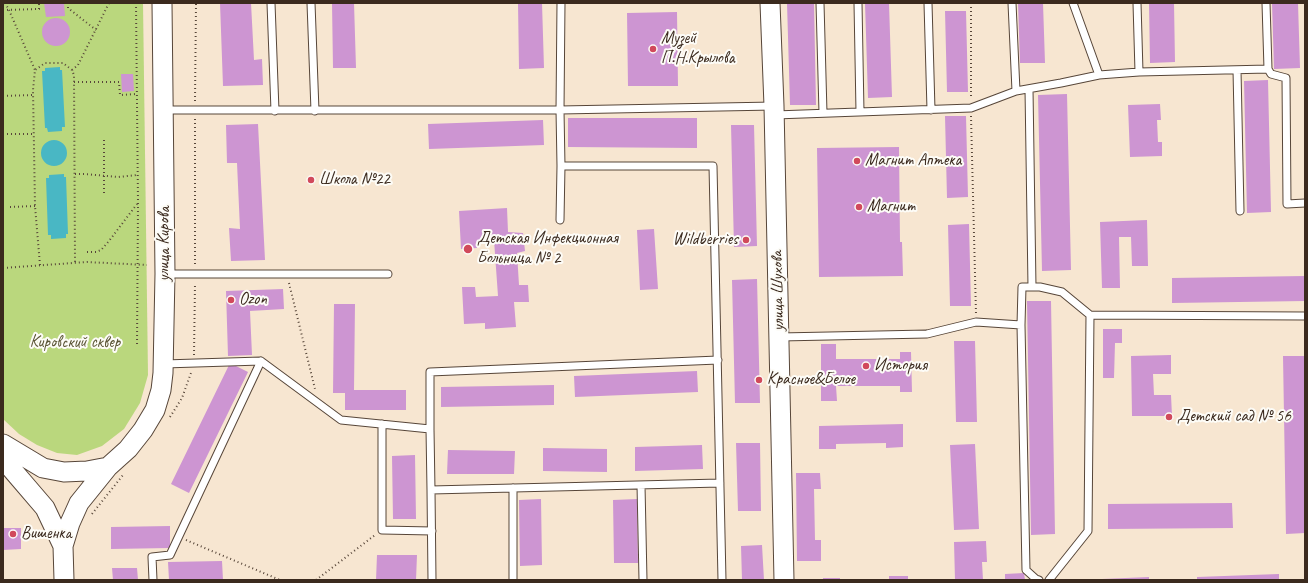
<!DOCTYPE html>
<meta charset="utf-8">
<style>
body{margin:0}
#map{position:relative;width:1308px;height:583px;overflow:hidden;background:#f7e6d1;font-family:Caveat,sans-serif}
canvas{display:block}
.frame{position:absolute;inset:0;border:4px solid #3b2a1e;pointer-events:none}
</style>
<div id="map">
<canvas width="1308" height="583"></canvas>
<div class="frame"></div>
</div>
<script>
const context = document.querySelector('canvas').getContext('2d');
context.lineJoin = 'round';
function paint(path, color) { context.fillStyle = color; context.fill(path, 'evenodd'); }
const poly = rows => new Path2D(rows.map(r => 'M' + r).join(''));
function trace(path, color, width, dash) { context.strokeStyle = color; context.lineWidth = width; context.lineCap = dash ? 'butt' : 'round'; context.setLineDash(dash || []); context.stroke(path); }
function label(font, color, halo, rows, align = 'center') {
  context.font = font + ' Caveat,sans-serif'; context.lineWidth = 4; context.setLineDash([]); context.textBaseline = 'middle'; context.strokeStyle = halo; context.fillStyle = color; for (const [text, x, y, turn = 0] of rows) {
    context.save(); context.translate(x, y); context.rotate((+turn || 0) * Math.PI / 180); context.textAlign = isNaN(turn) ? turn : align; if (halo) context.strokeText(text, 0, 0); context.fillText(text, 0, 0); context.restore();
  }
}
const green = poly([
 [3,3,143,3,148,375,140,403,124,429,102,446,77,455,57,453,37,445,19,434,3,419]
]);
const water = poly([
 [60,67,60,70,62,70,65,127,62,127,62,131,48,132,47,128,45,128,42,71,45,71,45,68],
 '41 153a13 13 0 1 1 26 0a13 13 0 1 1-26 0Z',
 [64,174,64,177,66,177,68,234,66,234,66,238,51,239,51,235,48,235,46,178,49,178,49,175]
]);
const building = poly([
 [44,3,64,3,65,16,46,17],
 [220,3,251,3,254,60,262,59,263,85,223,86],
 [332,3,354,3,356,68,333,68],
 [518,3,542,3,544,68,519,69],
 [787,3,814,3,816,105,790,105],
 [865,3,889,3,892,97,868,98],
 [1018,3,1043,3,1045,63,1020,63],
 [1149,3,1174,3,1175,62,1150,63],
 [1272,3,1298,3,1300,68,1274,69],
 [945,11,966,11,968,92,947,92],
 [677,12,678,86,628,86,627,13],
 '42 32a14 14 0 1 1 28 0a14 14 0 1 1-28 0Z',
 [121,74,133,74,134,91,122,92],
 [1268,80,1271,212,1247,213,1244,81],
 [1067,94,1071,270,1042,271,1038,95],
 [1160,104,1161,120,1157,120,1158,142,1162,142,1162,156,1130,157,1128,105],
 [945,116,966,116,968,197,947,198],
 [568,118,697,118,697,148,568,147],
 [543,120,544,145,429,149,428,124],
 [258,124,265,260,231,261,229,228,240,229,237,163,227,163,226,125],
 [731,125,754,125,757,246,734,247],
 [899,147,900,242,902,242,903,276,819,277,817,148],
 [507,208,508,232,523,233,525,251,517,253,519,285,528,285,529,302,514,302,516,327,485,329,485,323,464,324,462,287,475,287,476,297,498,296,494,240,477,242,477,248,461,249,459,211],
 [1147,220,1148,266,1132,266,1131,237,1119,237,1120,288,1102,288,1100,222],
 [969,224,971,306,950,306,948,225],
 [654,229,658,289,640,290,637,230],
 [1305,276,1305,301,1172,303,1172,278],
 [757,279,760,403,735,403,732,280],
 [283,289,284,309,250,311,252,355,228,356,226,291],
 [1027,301,1051,301,1055,534,1031,535],
 [334,304,355,304,354,390,406,390,406,410,345,410,345,393,333,393],
 [1103,329,1122,329,1122,343,1115,343,1114,378,1103,378],
 [954,341,975,341,977,422,956,422],
 [821,344,836,344,836,359,900,359,900,352,911,352,912,392,900,392,900,386,836,386,837,401,821,401],
 [1171,355,1171,374,1153,374,1154,395,1171,395,1172,416,1132,416,1131,356],
 [1283,356,1305,356,1305,533,1286,534],
 [230,363,248,372,189,493,171,484],
 [697,371,698,392,575,397,574,376],
 [554,385,554,405,441,407,441,387],
 [903,424,903,447,886,448,886,443,836,444,836,449,819,449,819,426],
 [736,443,760,443,761,511,738,511],
 [975,444,979,529,954,530,950,445],
 [702,445,703,469,635,471,635,447],
 [543,448,607,449,607,472,543,471],
 [448,450,515,451,514,474,447,474],
 [415,455,416,519,393,519,392,456],
 [796,473,820,473,821,489,814,489,815,540,821,540,821,561,797,561],
 [541,499,542,565,520,566,519,500],
 [637,499,638,563,614,563,613,500],
 [1232,503,1233,528,1108,529,1108,504],
 [170,526,170,548,111,549,111,527],
 [3,528,21,528,21,549,3,550],
 [986,541,987,562,982,562,983,580,955,580,954,542],
 [762,545,764,580,742,580,741,546],
 [377,555,417,555,416,580,376,580],
 [222,561,223,580,169,580,168,562],
 [112,568,137,568,138,580,113,580],
 [1024,573,1025,580,1005,580,1005,574],
 [1279,574,1279,580,1197,580,1197,577],
 [889,576,908,576,908,580,889,580],
 [1149,577,1149,580,1102,580,1102,579],
 [823,578,840,578,840,580,823,580]
]);
const path = poly([
 [5,3,9,10,35,70],
 [68,3,68,8,96,30],
 [136,3,138,203,137,347],
 [971,3,971,98],
 [3,10,39,9,39,3],
 [72,70,78,65,109,3],
 [74,82,119,82,120,95,137,94],
 [3,96,33,95],
 [195,101,196,3],
 [971,116,976,314],
 [195,119,195,265],
 [7,134,34,134],
 [75,174,85,174,118,177,137,175],
 [104,193,104,139],
 [10,207,35,206],
 [87,252,96,252,101,250,109,241,137,204],
 [40,265,35,206,33,90,35,70,45,63,63,63,72,70,74,75,75,263],
 [3,268,87,262,147,265],
 [289,283,315,389],
 [194,355,195,283],
 [170,417,182,398,191,373],
 [92,514,123,475],
 [186,540,280,580],
 [316,580,375,535]
]);
const lane = poly([
 [271,3,275,111],
 [311,3,315,111],
 [820,3,823,113],
 [858,3,860,112],
 [928,3,931,110],
 [1012,3,1016,91],
 [1073,3,1099,75],
 [1266,3,1268,69,1271,74,1286,78,1287,204,1305,203],
 [1237,70,1240,211],
 [1139,72,1268,69],
 [1029,89,1032,287],
 [164,110,560,110,561,3],
 [775,115,971,108,1016,91,1061,83,1099,75,1139,72,1137,3],
 [561,166,713,166,722,580],
 [560,220,561,166,560,110,774,106],
 [165,274,388,274],
 [1021,325,1026,570,1036,579,1039,580],
 [780,337,927,334,976,322,1021,325,1022,287,1040,287,1062,292,1090,315,1305,316],
 [164,364,261,361,341,420,430,429,431,490],
 [382,424,382,530,432,531],
 [430,429,430,372,718,360],
 [641,485,643,580],
 [513,488,513,580],
 [153,580,152,557,170,555,261,361],
 [432,580,431,490,720,483],
 [1049,580,1088,531,1090,315]
]);
const secondary = poly([
 [770,3,774,106,784,580],
 [3,444,43,468,64,472,87,471,108,467],
 [3,459,45,508,63,546],
 [64,580,63,546,70,523,79,503,108,467,128,449,143,430,155,410,161,390,163,373,165,274,162,3]
]);
const markers = [
 [653,49,4,"#d1495b"],
 [857,161,4,"#d1495b"],
 [311,180,4,"#d1495b"],
 [859,207,4,"#d1495b"],
 [746,240,4,"#d1495b"],
 [468,249,5,"#d1495b"],
 [231,300,4,"#d1495b"],
 [866,366,4,"#d1495b"],
 [759,380,4,"#d1495b"],
 [1169,417,4,"#d1495b"],
 [13,534,4,"#d1495b"]
];
const poiNames = [
 ["Музей",661,39],
 ["П.Н.Крылова",661,59],
 ["Магнит Аптека",865,161],
 ["Школа №22",319,180],
 ["Магнит",867,207],
 ["Детская Инфекционная",477,239],
 ["Больница № 2",477,259],
 ["Wildberries",738,240,"right"],
 ["Ozon",239,300],
 ["История",874,366],
 ["Красное&Белое",767,380],
 ["Детский сад № 56",1177,417],
 ["Вишенка",21,534]
];
const streetNames = [
 ["улица Кирова",165,244,-90],
 ["улица Шухова",778,291,-91]
];
const parkNames = [
 ["Кировский сквер",75,343]
];
paint(green, '#bad77d');
paint(water, '#49b7c4');
paint(building, '#cd95d2');
trace(lane, '#574639', 9);
trace(secondary, '#574639', 21);
trace(path, '#574639', 2, [1, 3]);
trace(lane, '#fff', 7);
trace(secondary, '#fff', 19);
for (const [x, y, r, color] of markers) { const dot = new Path2D(); dot.arc(x, y, r, 0, 2 * Math.PI); context.fillStyle = color; context.fill(dot); trace(dot, '#fdfcf7', 1.5); }
label('17px', '#3b2a1e', '#fdfcf7', poiNames, 'left');
label('17px', '#3b2a1e', '#fdfcf7', streetNames);
label('17px', '#5b5536', '#fdfcf7', parkNames);
</script>
